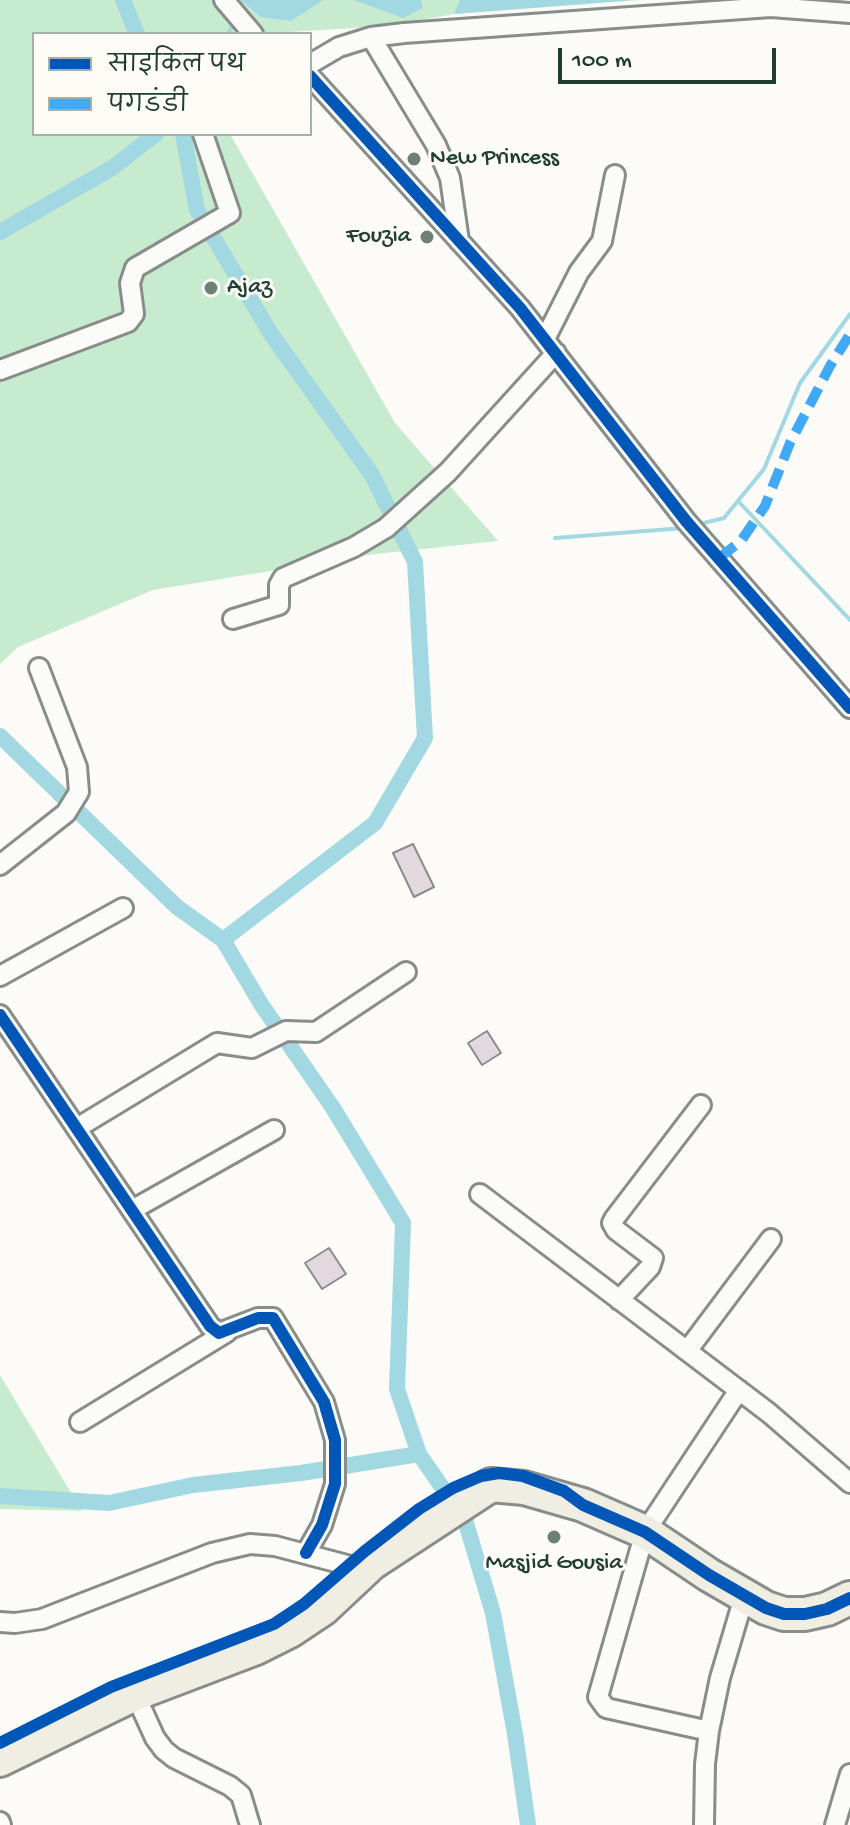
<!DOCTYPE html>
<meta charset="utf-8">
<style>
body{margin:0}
#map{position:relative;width:850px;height:1825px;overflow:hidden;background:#fcfbf8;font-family:"Gochi Hand","Playpen Sans Deva",sans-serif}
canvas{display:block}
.legend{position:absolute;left:32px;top:32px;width:280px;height:104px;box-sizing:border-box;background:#fdfcf7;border:2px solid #a4b0a9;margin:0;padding:10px 14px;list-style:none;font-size:24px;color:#1f3d34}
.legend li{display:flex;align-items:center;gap:16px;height:40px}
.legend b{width:40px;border:2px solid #a4b0a9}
.scale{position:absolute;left:558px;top:48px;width:218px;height:36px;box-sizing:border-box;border:4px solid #1f3d34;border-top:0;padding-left:10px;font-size:24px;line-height:28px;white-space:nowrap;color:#1f3d34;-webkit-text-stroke:6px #fdfcf7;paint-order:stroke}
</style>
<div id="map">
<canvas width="850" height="1825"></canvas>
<ul class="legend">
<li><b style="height:10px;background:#0057b8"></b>साइकिल पथ</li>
<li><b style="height:10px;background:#3fa9f5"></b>पगडंडी</li>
</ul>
<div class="scale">100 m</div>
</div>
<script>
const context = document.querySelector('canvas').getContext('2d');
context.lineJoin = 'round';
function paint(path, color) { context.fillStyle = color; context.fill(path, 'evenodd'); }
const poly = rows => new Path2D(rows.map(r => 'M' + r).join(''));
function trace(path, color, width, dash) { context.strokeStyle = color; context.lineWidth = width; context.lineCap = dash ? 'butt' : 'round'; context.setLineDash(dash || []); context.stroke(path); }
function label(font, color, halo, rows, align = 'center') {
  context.font = font + ' "Gochi Hand",sans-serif'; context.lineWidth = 6; context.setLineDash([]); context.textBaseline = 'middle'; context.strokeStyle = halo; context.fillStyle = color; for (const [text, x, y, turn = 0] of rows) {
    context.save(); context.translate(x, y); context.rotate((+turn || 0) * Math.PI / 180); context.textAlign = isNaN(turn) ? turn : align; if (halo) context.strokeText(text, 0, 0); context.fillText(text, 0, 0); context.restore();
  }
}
const green = poly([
 [0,0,642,0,454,14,387,26,255,34,34,34,34,134,230,134,395,423,498,541,376,554,153,590,18,647,0,664],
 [0,1375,82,1511,0,1509]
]);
const water = poly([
 [240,0,323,0,291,21,261,17],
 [354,0,421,0,423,8,403,18],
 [460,0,633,0,454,14]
]);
const stream = poly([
 [228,34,235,22],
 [739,502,850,620],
 [696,525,724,518,764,469,800,383,850,314],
 [555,538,684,528]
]);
const canal = poly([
 [123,0,137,34],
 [183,134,197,210,271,334,372,475,415,562,425,738,375,823,223,940],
 [0,232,112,168,156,134],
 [0,736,177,907,223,940,261,1004,333,1108,403,1223,397,1389,419,1454,465,1520,493,1613,515,1734,528,1825],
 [0,1496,109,1503,193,1485,301,1473,419,1454]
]);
const building = poly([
 [413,844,434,887,414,897,393,853,413,844],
 [487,1031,501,1053,482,1065,468,1043,487,1031],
 [329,1248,346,1274,322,1289,305,1263,329,1248]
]);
const street = poly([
 [224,0,253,34],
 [371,37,436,145,450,178,459,241],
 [310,64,339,47,371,37,404,33,771,7,850,13],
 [310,76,520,308,686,521,850,708],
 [545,339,579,272,602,241,615,175],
 [0,370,128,322,134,314,130,283,135,268,230,213,203,134],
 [233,619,279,605,279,585,283,578,354,547,386,528,448,472,556,353],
 [0,865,66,813,79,792,77,767,39,668],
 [0,976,123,908],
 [0,1015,210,1326,219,1333,258,1318,273,1318,324,1402,335,1440,335,1484,322,1525,306,1553],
 [77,1128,217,1043,252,1048,286,1031,316,1032,406,972],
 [480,1194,769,1413,850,1483],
 [132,1210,274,1130],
 [619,1300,650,1267,653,1258,616,1230,612,1223,614,1219,701,1105],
 [687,1351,771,1239],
 [80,1422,227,1332],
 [0,1622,15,1623,42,1619,212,1553,250,1544,275,1546,366,1570],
 [135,1694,155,1738,164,1750,174,1758,230,1786,241,1795,250,1825],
 [709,1731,606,1708,598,1697,645,1532,739,1390],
 [0,1822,1,1825],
 [704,1825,705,1764,709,1731,720,1678,744,1597],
 [835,1825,850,1774]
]);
const highway = poly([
 [0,1760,135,1694,256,1648,290,1631,323,1609,372,1563,491,1485,524,1488,583,1505,645,1532,709,1575,766,1608,784,1614,805,1614,827,1609,850,1598]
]);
const quiet = poly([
 [719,558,741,541,765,506,790,443,830,366,850,334]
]);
const cycleway = poly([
 [310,76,520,308,686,521,850,708],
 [0,1015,210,1326,219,1333,258,1318,273,1318,324,1402,335,1440,335,1484,322,1525,306,1553],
 [0,1743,111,1687,274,1624,304,1604,365,1551,419,1509,453,1488,481,1476,499,1473,523,1476,564,1491,583,1505,645,1532,709,1575,766,1608,784,1614,805,1614,827,1609,850,1598]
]);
const markers = [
 [414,159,8,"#6c8079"],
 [427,237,8,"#6c8079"],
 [211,288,8,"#6c8079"],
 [554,1537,8,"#6c8079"]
];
const poiNames = [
 ["New Princess",430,159],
 ["Fouzia",411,237,"right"],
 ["Ajaz",227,288],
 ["Masjid Gousia",554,1564,"center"]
];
paint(green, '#c6ebce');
paint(water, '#a1d8e1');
trace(stream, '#a1d8e1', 4);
trace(canal, '#a1d8e1', 16);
paint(building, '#e2d8de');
trace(building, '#888d8a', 2);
trace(street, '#888d8a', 24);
trace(highway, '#888d8a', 38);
trace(street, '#fbfbf9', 18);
trace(highway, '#f0ede2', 32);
trace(quiet, '#3fa9f5', 10, [20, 10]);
trace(cycleway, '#0057b8', 12);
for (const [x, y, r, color] of markers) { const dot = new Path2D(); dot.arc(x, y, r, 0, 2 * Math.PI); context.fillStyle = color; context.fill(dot); trace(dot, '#fdfcf7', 3); }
label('24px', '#1f3d34', '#fdfcf7', poiNames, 'left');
</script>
